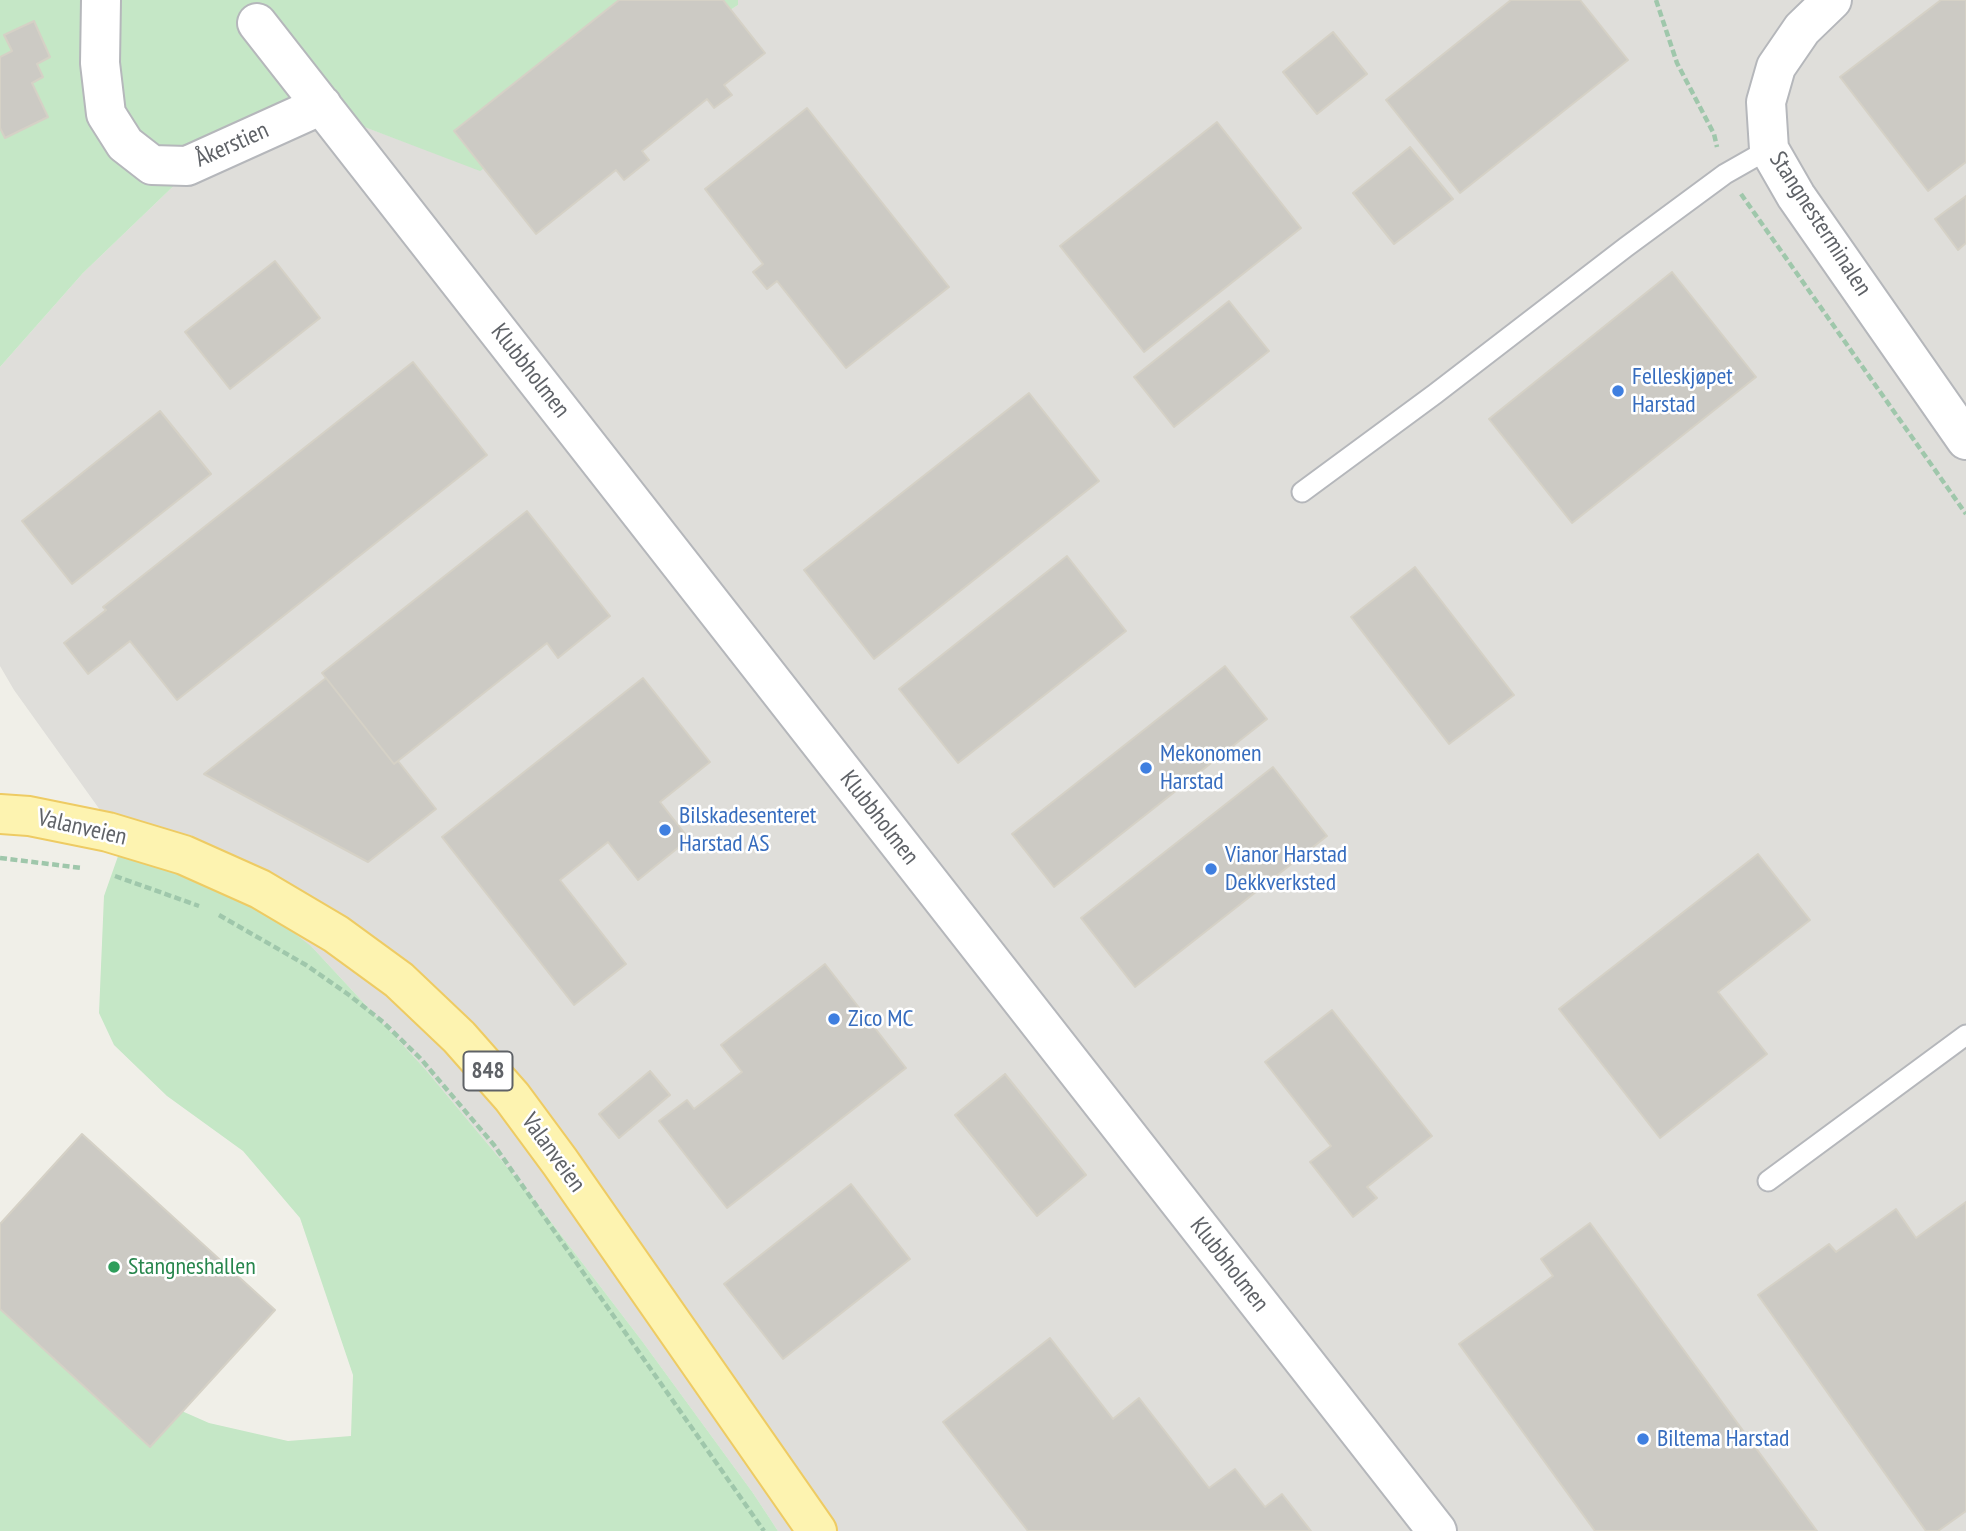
<!DOCTYPE html>
<meta charset="utf-8">
<style>
body{margin:0}
canvas{display:block;background:#f0efe8}
</style>
<canvas width="1966" height="1531"></canvas>
<script>
const context = document.querySelector('canvas').getContext('2d');
context.lineJoin = 'round';
function paint(path, color) { context.fillStyle = color; context.fill(path, 'evenodd'); }
const poly = rows => new Path2D(rows.map(r => 'M' + r).join(''));
function trace(path, color, width, dash) { context.strokeStyle = color; context.lineWidth = width; context.lineCap = dash ? 'butt' : 'round'; context.setLineDash(dash || []); context.stroke(path); }
function label(font, color, halo, rows, align = 'center') {
  context.font = font + ' "PT Sans Narrow",sans-serif'; context.lineWidth = 5; context.setLineDash([]); context.textBaseline = 'middle'; context.strokeStyle = halo; context.fillStyle = color; for (const [text, x, y, turn = 0] of rows) {
    context.save(); context.translate(x, y); context.rotate((+turn || 0) * Math.PI / 180); context.textAlign = isNaN(turn) ? turn : align; if (halo) context.strokeText(text, 0, 0); context.fillText(text, 0, 0); context.restore();
  }
}
const industrial = poly([
 [738,0,1966,0,1966,1531,778,1531,753,1493,642,1341,532,1197,425,1069,312,947,123,842,14,690,0,666,0,367,83,273,236,126,295,101,480,170,738,5]
]);
const green = poly([
 [0,0,738,0,738,5,480,171,296,101,236,126,83,273,0,367],
 [123,842,203,862,312,947,425,1069,532,1197,642,1341,753,1493,778,1531,0,1531,0,1301,68,1361,209,1423,288,1441,351,1436,353,1375,300,1218,243,1151,167,1096,114,1045,99,1013,104,896]
]);
const building = poly([
 [619,0,723,0,765,53,724,85,732,95,714,108,707,99,642,151,649,160,624,180,616,170,536,234,454,131,619,0],
 [1511,0,1580,0,1628,60,1460,193,1386,100,1511,0],
 [1941,0,1966,0,1966,162,1928,191,1840,77,1941,0],
 [34,21,50,57,37,64,43,77,32,83,48,117,5,138,0,128,0,57,12,51,4,35,34,21],
 [1333,32,1367,74,1317,114,1283,72,1333,32],
 [807,108,949,287,846,368,777,281,767,289,753,272,763,264,705,189,807,108],
 [1217,122,1301,228,1144,352,1060,246,1217,122],
 [1410,147,1453,199,1394,244,1353,193,1410,147],
 [1966,196,1966,243,1958,250,1935,219,1966,196],
 [275,261,320,318,230,389,185,332,275,261],
 [1672,272,1756,377,1572,523,1489,419,1672,272],
 [1229,301,1269,351,1174,427,1134,377,1229,301],
 [413,362,487,455,177,700,130,641,88,674,64,643,106,610,103,607,413,362],
 [1029,393,1099,481,874,659,804,570,1029,393],
 [160,411,211,474,72,584,22,521,160,411],
 [527,511,610,616,558,658,547,643,394,764,322,673,527,511],
 [1067,556,1126,631,958,763,899,689,1067,556],
 [1415,567,1514,695,1449,744,1351,617,1415,567],
 [1225,666,1267,719,1054,887,1012,834,1225,666],
 [326,678,394,764,398,761,436,809,368,862,204,774,326,678],
 [643,678,710,762,660,802,689,839,638,880,608,842,560,880,626,964,574,1005,442,837,643,678],
 [1273,767,1327,836,1135,987,1081,918,1273,767],
 [1758,854,1810,920,1718,992,1767,1054,1660,1138,1559,1009,1758,854],
 [825,964,906,1068,727,1208,659,1121,687,1100,694,1109,742,1072,721,1045,825,964],
 [1332,1010,1432,1136,1367,1187,1377,1198,1353,1217,1310,1162,1331,1146,1265,1062,1332,1010],
 [650,1071,670,1095,619,1138,599,1114,650,1071],
 [1005,1074,1086,1175,1037,1216,955,1115,1005,1074],
 [82,1134,275,1310,150,1447,0,1309,0,1224,82,1134],
 [851,1184,910,1259,783,1359,724,1284,851,1184],
 [1966,1202,1966,1511,1938,1531,1926,1531,1758,1295,1829,1244,1836,1252,1896,1209,1916,1238,1966,1202],
 [1590,1223,1817,1531,1595,1531,1459,1344,1553,1276,1541,1259,1590,1223],
 [1050,1338,1113,1419,1139,1398,1209,1488,1235,1469,1265,1507,1282,1494,1311,1531,1028,1531,943,1422,1050,1338]
]);
const path = poly([
 [1656,0,1677,63,1714,134,1717,147],
 [1741,194,1966,514],
 [0,858,82,868],
 [115,876,199,906],
 [219,915,306,965,349,995,383,1022,421,1059,494,1145,764,1531]
]);
const service = poly([
 [1302,492,1435,394,1626,247,1725,174,1769,149],
 [1768,1181,1966,1035]
]);
const minor = poly([
 [101,0,100,63,106,114,125,144,152,165,187,166,322,105],
 [1832,0,1802,29,1776,67,1766,102,1769,149,1796,196,1966,440],
 [257,23,1437,1531]
]);
const primary = poly([
 [0,814,29,816,108,832,184,855,260,889,336,934,399,980,459,1037,512,1097,560,1162,817,1531]
]);
const markers = [
 [1618,391,7,"#3f7fe0"],
 [1146,768,7,"#3f7fe0"],
 [665,830,7,"#3f7fe0"],
 [1211,869,7,"#3f7fe0"],
 [834,1019,7,"#3f7fe0"],
 [114,1267,7,"#2e9e5b"],
 [1643,1439,7,"#3f7fe0"]
];
const shields = [
 [488,1071,49]
];
const shieldNames = [
 ["848",488,1071]
];
const streetNames = [
 ["Åkerstien",232,145,-24],
 ["Stangnesterminalen",1820,224,57],
 ["Klubbholmen",530,371,52],
 ["Klubbholmen",879,818,52],
 ["Valanveien",82,828,13],
 ["Valanveien",553,1153,54],
 ["Klubbholmen",1229,1265,52]
];
const shopNames = [
 ["Felleskjøpet",1632,377],
 ["Harstad",1632,405],
 ["Mekonomen",1160,754],
 ["Harstad",1160,782],
 ["Bilskadesenteret",679,816],
 ["Harstad AS",679,844],
 ["Vianor Harstad",1225,855],
 ["Dekkverksted",1225,883],
 ["Zico MC",848,1019],
 ["Biltema Harstad",1657,1439]
];
const leisureNames = [
 ["Stangneshallen",128,1267]
];
paint(industrial, '#dfdeda');
paint(green, '#c5e7c6');
paint(building, '#cccac4');
trace(building, '#d5d1c6', 2);
trace(service, '#b5b7bb', 23);
trace(minor, '#b5b7bb', 42);
trace(primary, '#eecb63', 42);
trace(path, '#9fc7ab', 4.5, [7, 3.5]);
trace(service, '#fff', 19);
trace(minor, '#fff', 38);
trace(primary, '#fdf3b0', 38);
for (const [x, y, r, color] of markers) { const dot = new Path2D(); dot.arc(x, y, r, 0, 2 * Math.PI); context.fillStyle = color; context.fill(dot); trace(dot, '#fff', 2.5); }
for (const [x, y, w] of shields) { const box = new Path2D(); box.roundRect(x - w / 2, y - 19.5, w, 39, 5); context.fillStyle = '#fff'; context.fill(box); trace(box, '#5f6267', 2); }
label('bold 23px', '#5f6267', null, shieldNames);
label('24px', '#5f6267', '#fff', streetNames);
label('24px', '#366cbe', '#fff', shopNames, 'left');
label('24px', '#27864d', '#fff', leisureNames, 'left');
</script>
